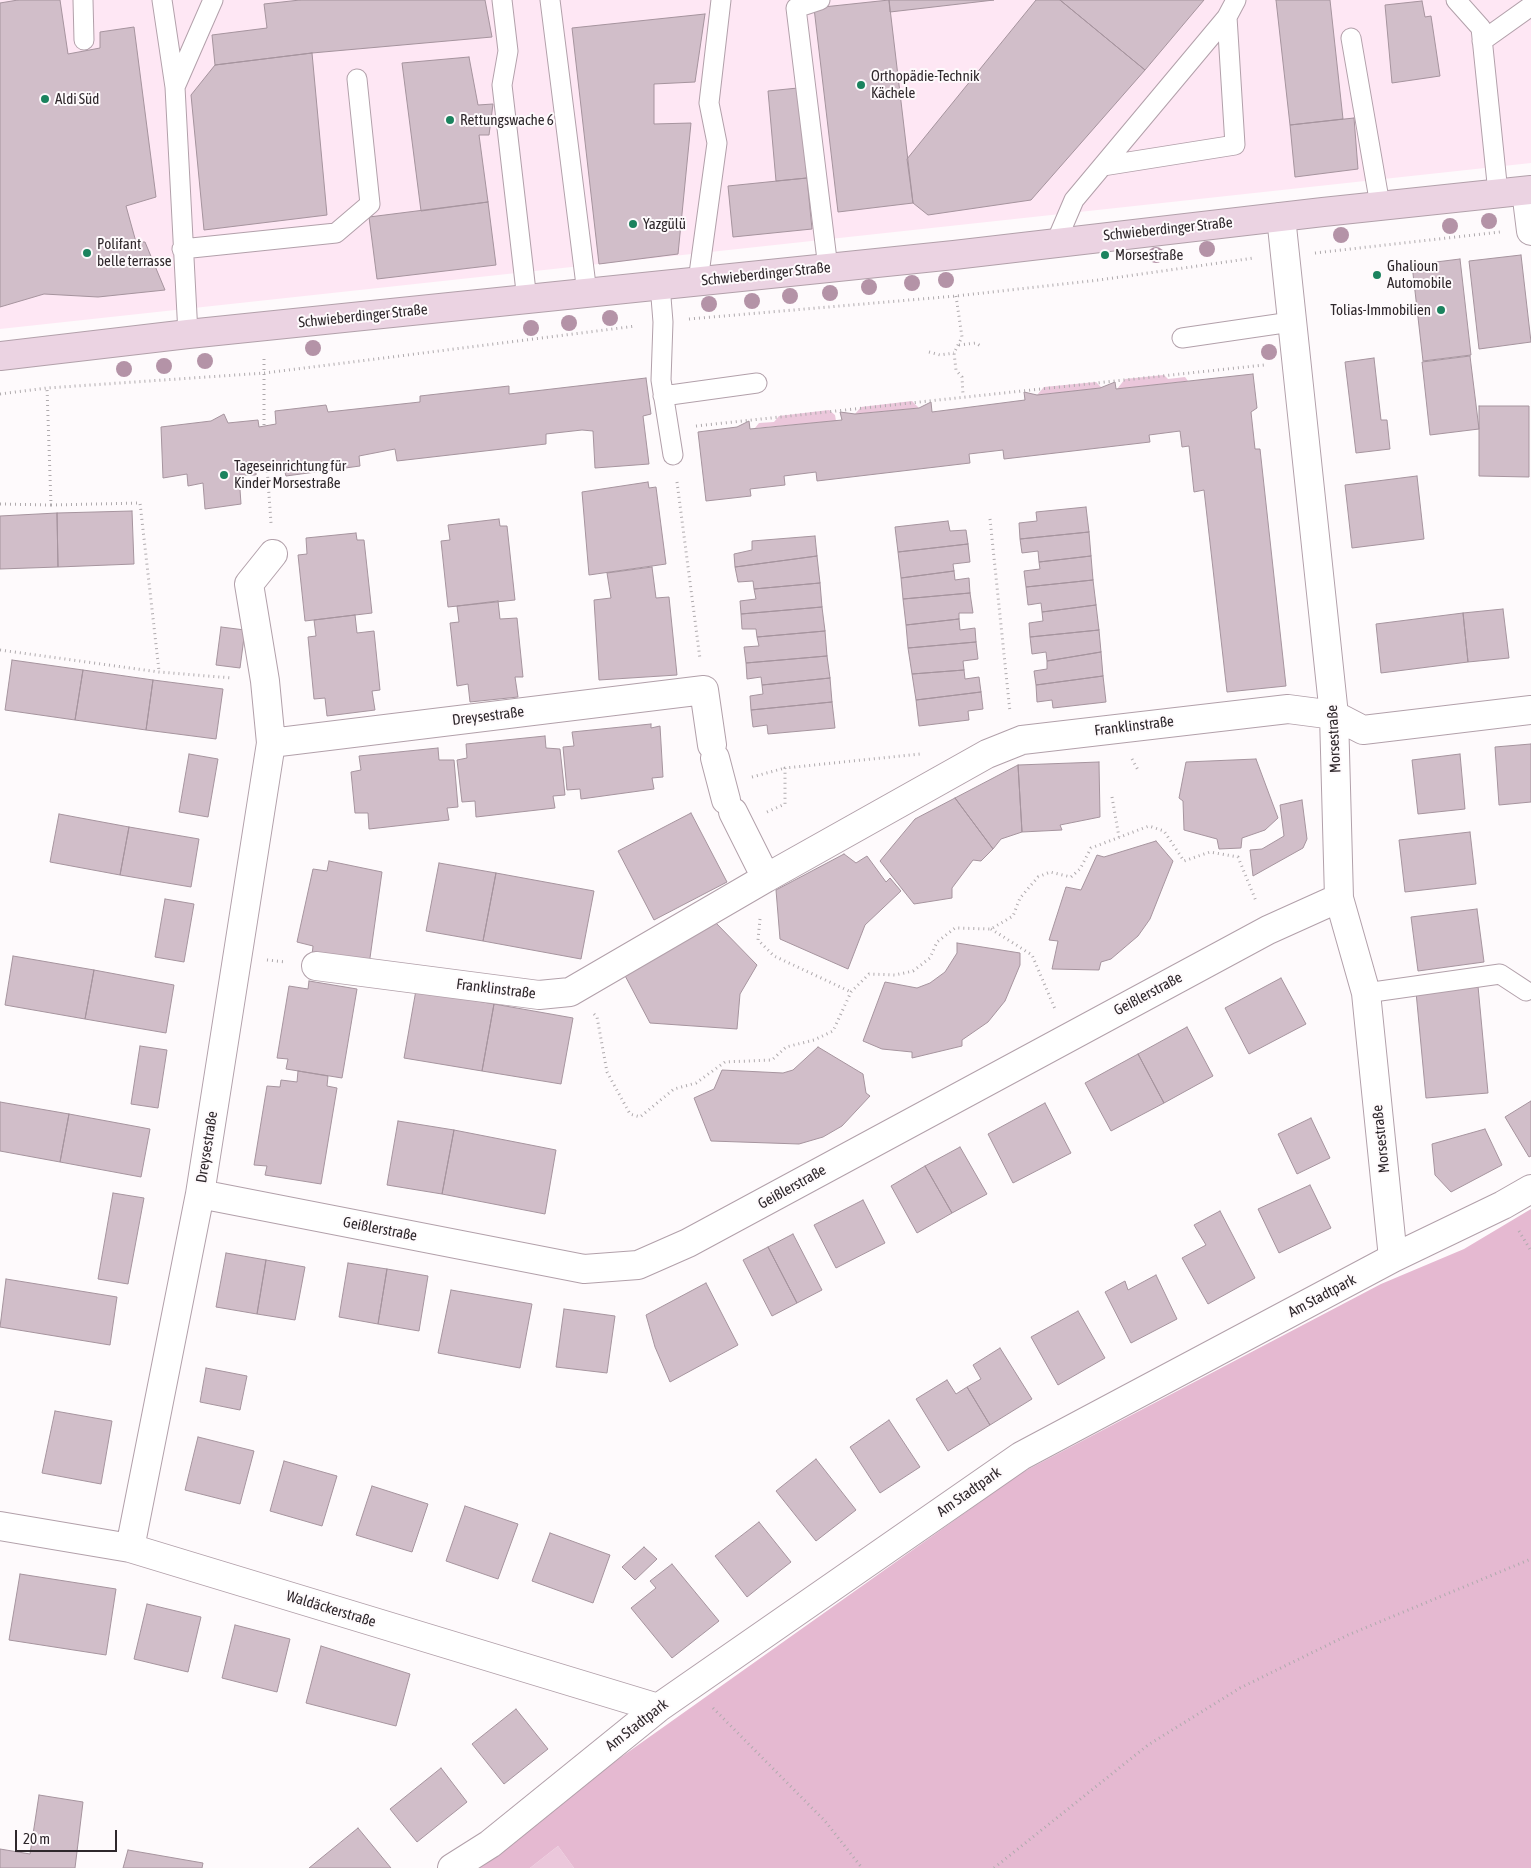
<!DOCTYPE html>
<meta charset="utf-8">
<style>
body{margin:0}
#map{position:relative;width:1531px;height:1868px;overflow:hidden;background:#fefafc;font-family:"Asap Condensed",sans-serif}
canvas{display:block}
.scale{position:absolute;left:15px;top:1830px;width:102px;height:22px;box-sizing:border-box;border:2px solid #2f282c;border-top:0;padding-left:6px;font-size:15px;line-height:18px;white-space:nowrap;color:#2f282c;-webkit-text-stroke:4px #fefafc;paint-order:stroke}
</style>
<div id="map">
<canvas width="1531" height="1868"></canvas>
<div class="scale">20 m</div>
</div>
<script>
const context = document.querySelector('canvas').getContext('2d');
context.lineJoin = 'round';
function paint(path, color) { context.fillStyle = color; context.fill(path, 'evenodd'); }
const poly = rows => new Path2D(rows.map(r => 'M' + r).join(''));
function trace(path, color, width, dash) { context.strokeStyle = color; context.lineWidth = width; context.lineCap = dash ? 'butt' : 'round'; context.setLineDash(dash || []); context.stroke(path); }
function label(font, color, halo, rows, align = 'center') {
  context.font = font + ' "Asap Condensed",sans-serif'; context.lineWidth = 4; context.setLineDash([]); context.textBaseline = 'middle'; context.strokeStyle = halo; context.fillStyle = color; for (const [text, x, y, turn = 0] of rows) {
    context.save(); context.translate(x, y); context.rotate((+turn || 0) * Math.PI / 180); context.textAlign = isNaN(turn) ? turn : align; if (halo) context.strokeText(text, 0, 0); context.fillText(text, 0, 0); context.restore();
  }
}
const built = poly([
 [0,0,1531,0,1531,163,0,329]
]);
const green = poly([
 [1164,375,1168,379,1185,377,1188,381,1117,389,1125,379],
 [1096,382,1102,388,1037,395,1044,387],
 [912,401,919,408,855,414,861,407],
 [829,410,835,415,836,421,755,428,759,423,774,422,779,416],
 [558,1846,574,1868,530,1868]
]);
const forest = poly([
 [1531,1209,1531,1868,574,1868,558,1846,530,1868,465,1868,1021,1473,1381,1284,1464,1249]
]);
const building = poly([
 [18,0,60,0,68,54,100,48,100,32,134,27,156,197,126,206,136,242,145,242,165,290,98,297,44,294,0,307,0,3,18,0],
 [300,0,485,0,492,37,312,53,215,65,212,35,267,28,264,4,300,0],
 [889,0,913,203,838,212,814,8,889,0],
 [889,0,994,0,890,12,889,0],
 [1036,0,1060,0,1145,70,1031,200,928,215,913,203,907,159,1036,0],
 [1060,0,1204,0,1145,70,1060,0],
 [1276,0,1330,0,1343,119,1290,125,1276,0],
 [1422,1,1425,17,1431,16,1440,76,1392,83,1385,5,1422,1],
 [705,14,695,82,654,84,654,124,691,123,678,254,599,264,572,28,705,14],
 [312,53,327,215,204,230,191,95,215,65,312,53],
 [469,57,478,105,493,104,489,135,479,135,488,202,421,211,402,63,469,57],
 [798,88,807,178,776,181,768,91,798,88],
 [1354,118,1358,169,1295,177,1290,125,1354,118],
 [807,178,812,229,733,237,728,186,807,178],
 [488,202,496,265,377,279,369,217,488,202],
 [1521,255,1531,342,1479,349,1469,261,1521,255],
 [1460,259,1471,355,1423,361,1412,265,1460,259],
 [1470,356,1479,429,1430,435,1422,362,1470,356],
 [1374,358,1381,420,1387,420,1390,449,1356,453,1345,362,1374,358],
 [1253,374,1257,408,1251,412,1255,449,1260,449,1286,686,1227,692,1204,490,1194,492,1189,446,1182,447,1180,431,1149,435,1150,442,1004,459,1003,450,969,454,970,463,817,481,816,472,784,476,785,485,750,489,751,496,706,501,698,432,737,427,749,421,750,429,842,420,840,412,855,414,919,408,931,402,932,412,1025,400,1024,392,1037,395,1100,388,1115,382,1116,389,1253,374],
 [646,378,651,414,643,416,649,464,595,468,593,431,582,430,546,434,546,444,397,461,395,449,359,456,360,466,286,476,283,465,256,467,256,475,239,475,241,504,205,509,203,483,188,486,187,474,163,478,161,427,211,421,224,414,228,423,258,420,259,427,276,424,275,411,326,405,328,412,420,402,420,396,509,386,509,394,646,378],
 [1479,406,1529,406,1529,477,1479,476,1479,406],
 [1417,476,1424,539,1352,548,1345,485,1417,476],
 [648,482,649,488,656,487,666,564,589,575,582,492,648,482],
 [1086,507,1089,532,1020,539,1019,523,1037,521,1036,512,1086,507],
 [132,511,134,564,58,567,57,513,132,511],
 [57,513,58,567,0,569,0,516,57,513],
 [499,519,500,526,507,526,515,600,448,607,441,541,450,540,448,525,499,519],
 [948,521,950,531,966,530,968,544,898,552,895,527,948,521],
 [1089,532,1091,556,1039,562,1038,551,1022,553,1020,539,1089,532],
 [356,533,357,540,364,540,372,613,305,621,298,555,307,554,306,538,356,533],
 [815,536,817,556,735,567,734,554,752,550,752,541,815,536],
 [968,544,970,562,953,564,954,571,901,578,898,552,968,544],
 [817,556,820,583,754,589,753,581,738,582,735,567,817,556],
 [1091,556,1093,580,1026,587,1024,571,1040,569,1039,562,1091,556],
 [652,567,656,598,669,597,677,675,599,680,594,600,611,598,607,573,652,567],
 [954,571,955,580,969,578,970,593,903,599,901,578,954,571],
 [1093,580,1096,605,1042,612,1041,603,1028,605,1026,587,1093,580],
 [820,583,822,607,741,614,740,601,756,599,754,589,820,583],
 [970,593,973,613,959,613,959,619,906,625,903,599,970,593],
 [498,601,500,619,517,618,523,677,515,677,518,697,470,702,468,684,457,686,450,623,459,622,457,606,498,601],
 [1096,605,1099,630,1030,637,1029,623,1043,621,1042,612,1096,605],
 [822,607,825,631,757,637,756,629,742,629,741,614,822,607],
 [1503,609,1509,658,1468,662,1463,613,1503,609],
 [1463,613,1468,662,1381,673,1376,624,1463,613],
 [355,615,357,633,374,631,380,690,372,691,375,710,327,716,325,698,314,699,308,637,316,636,314,620,355,615],
 [959,619,960,630,975,628,976,642,908,648,906,625,959,619],
 [221,627,245,630,240,668,216,665,221,627],
 [1099,630,1101,652,1047,661,1046,652,1032,654,1030,637,1099,630],
 [825,631,827,656,746,663,744,647,759,646,757,637,825,631],
 [976,642,978,659,963,661,964,670,912,674,908,648,976,642],
 [1101,652,1103,676,1036,685,1034,671,1047,669,1047,661,1101,652],
 [827,656,830,678,762,685,761,677,747,679,746,663,827,656],
 [12,660,83,670,75,720,5,710,12,660],
 [83,670,153,680,146,730,75,720,83,670],
 [964,670,965,679,979,677,981,692,916,700,912,674,964,670],
 [1103,676,1106,702,1053,708,1052,700,1037,702,1036,685,1103,676],
 [830,678,832,702,751,710,750,696,763,694,762,685,830,678],
 [153,680,223,689,216,739,146,730,153,680],
 [981,692,983,709,968,711,969,720,919,726,916,700,981,692],
 [832,702,835,728,768,734,767,725,753,727,751,710,832,702],
 [651,724,651,728,660,726,663,777,652,778,654,789,581,799,580,789,567,790,563,747,574,746,572,732,651,724],
 [545,736,546,748,560,749,565,795,553,796,555,808,476,817,475,801,462,802,457,760,467,758,466,744,545,736],
 [1531,744,1531,802,1499,805,1495,747,1531,744],
 [438,748,439,760,454,760,458,807,447,808,449,820,369,829,368,813,355,813,351,772,361,770,359,756,438,748],
 [189,754,218,759,208,817,179,812,189,754],
 [1460,754,1465,809,1418,814,1412,760,1460,754],
 [1256,759,1278,818,1265,830,1242,838,1241,848,1219,849,1217,839,1184,830,1183,801,1179,798,1186,762,1256,759],
 [1099,762,1100,817,1060,825,1062,830,1022,832,1018,765,1099,762],
 [1018,765,1022,832,1001,839,993,849,955,798,1018,765],
 [955,798,993,849,981,861,973,860,952,888,952,898,914,904,880,861,915,819,955,798],
 [1302,800,1307,839,1303,848,1253,876,1250,850,1262,849,1284,836,1280,805,1302,800],
 [691,813,727,882,654,920,618,851,691,813],
 [59,814,129,827,120,875,50,862,59,814],
 [129,827,199,839,191,887,120,875,129,827],
 [1470,832,1476,884,1405,892,1399,840,1470,832],
 [1156,841,1173,861,1150,919,1138,936,1111,959,1101,962,1099,970,1052,969,1058,941,1049,940,1066,887,1081,890,1097,855,1104,857,1156,841],
 [844,854,856,863,867,856,886,882,890,878,901,891,865,925,848,969,780,939,776,890,844,854],
 [329,861,382,872,369,965,312,956,313,946,297,942,313,869,327,871,329,861],
 [439,863,496,873,483,941,426,931,439,863],
 [496,873,594,891,581,959,483,941,496,873],
 [165,899,194,904,184,962,155,957,165,899],
 [1477,909,1484,962,1418,971,1411,917,1477,909],
 [715,922,757,965,740,994,737,1029,650,1023,622,970,715,922],
 [957,943,1020,953,1020,965,1005,1001,988,1022,962,1040,962,1046,912,1058,912,1052,882,1049,863,1041,885,982,917,988,930,983,945,972,957,953,957,943],
 [13,956,94,970,85,1019,5,1005,13,956],
 [94,970,174,985,166,1033,85,1019,94,970],
 [1281,978,1306,1024,1249,1054,1225,1008,1281,978],
 [309,981,357,989,342,1078,286,1069,288,1059,277,1058,289,986,308,989,309,981],
 [1478,986,1488,1093,1426,1098,1416,992,1478,986],
 [416,990,494,1004,482,1071,404,1058,416,990],
 [494,1004,573,1018,561,1084,482,1071,494,1004],
 [1187,1027,1213,1076,1164,1103,1138,1054,1187,1027],
 [140,1046,167,1050,158,1108,131,1104,140,1046],
 [818,1047,863,1074,866,1093,870,1096,842,1126,823,1137,799,1144,711,1141,694,1098,714,1089,722,1070,783,1073,793,1070,818,1047],
 [1138,1054,1164,1103,1111,1131,1085,1083,1138,1054],
 [298,1071,328,1076,327,1086,337,1088,321,1184,265,1175,267,1166,254,1165,267,1086,280,1087,281,1080,297,1082,298,1071],
 [1531,1101,1531,1156,1529,1157,1505,1117,1531,1101],
 [0,1102,69,1114,60,1162,0,1151,0,1102],
 [1045,1103,1071,1153,1013,1183,988,1134,1045,1103],
 [69,1114,150,1129,141,1177,60,1162,69,1114],
 [1311,1118,1330,1158,1297,1174,1278,1134,1311,1118],
 [398,1121,454,1130,442,1194,387,1185,398,1121],
 [1485,1129,1502,1165,1451,1192,1435,1175,1432,1144,1485,1129],
 [454,1130,556,1150,545,1214,442,1194,454,1130],
 [960,1147,987,1194,952,1213,925,1166,960,1147],
 [925,1166,952,1213,917,1233,891,1186,925,1166],
 [1310,1185,1331,1228,1279,1253,1258,1209,1310,1185],
 [113,1193,144,1198,128,1284,98,1279,113,1193],
 [863,1200,885,1243,836,1268,814,1225,863,1200],
 [1220,1211,1255,1278,1208,1304,1182,1258,1206,1245,1194,1225,1220,1211],
 [793,1234,822,1290,797,1303,768,1247,793,1234],
 [768,1247,797,1303,772,1316,743,1260,768,1247],
 [226,1253,266,1260,257,1314,216,1307,226,1253],
 [266,1260,305,1267,295,1320,257,1314,266,1260],
 [348,1263,387,1269,378,1324,339,1317,348,1263],
 [387,1269,428,1276,419,1331,378,1324,387,1269],
 [1156,1275,1177,1319,1131,1343,1105,1292,1125,1281,1128,1290,1156,1275],
 [6,1279,117,1297,110,1345,0,1327,6,1279],
 [706,1283,738,1345,670,1382,655,1347,646,1315,706,1283],
 [451,1290,532,1304,520,1368,438,1353,451,1290],
 [564,1309,615,1316,607,1373,556,1367,564,1309],
 [1078,1311,1105,1358,1058,1385,1031,1337,1078,1311],
 [1000,1348,1032,1399,990,1425,967,1387,981,1379,973,1365,1000,1348],
 [206,1368,247,1376,240,1410,200,1402,206,1368],
 [947,1380,956,1394,967,1387,990,1425,948,1451,916,1399,947,1380],
 [55,1411,112,1421,101,1484,42,1473,55,1411],
 [889,1420,920,1467,880,1493,850,1447,889,1420],
 [198,1437,254,1451,240,1504,185,1490,198,1437],
 [816,1459,856,1510,816,1541,776,1491,816,1459],
 [284,1461,337,1476,322,1526,270,1511,284,1461],
 [372,1486,428,1504,412,1552,356,1535,372,1486],
 [465,1506,518,1524,498,1579,446,1561,465,1506],
 [759,1522,791,1562,747,1597,715,1556,759,1522],
 [550,1533,610,1555,593,1603,532,1581,550,1533],
 [644,1547,657,1559,635,1580,622,1567,644,1547],
 [672,1564,719,1621,672,1658,631,1608,656,1588,650,1581,672,1564],
 [20,1574,116,1589,106,1655,9,1640,20,1574],
 [147,1604,201,1617,188,1672,134,1659,147,1604],
 [235,1625,290,1639,277,1692,222,1678,235,1625],
 [321,1646,410,1674,396,1726,306,1703,321,1646],
 [516,1709,548,1749,504,1784,472,1744,516,1709],
 [441,1768,467,1802,417,1842,390,1809,441,1768],
 [39,1795,83,1802,75,1868,0,1868,0,1849,30,1854,39,1795],
 [358,1828,391,1868,309,1868,358,1828],
 [128,1850,203,1863,202,1868,123,1868,128,1850]
]);
const path = poly([
 [1315,253,1500,232],
 [956,296,962,337,954,353,956,370,962,377,963,395],
 [689,319,956,296,1099,280,1254,258],
 [959,345,976,343,982,347],
 [929,352,940,355,954,353],
 [0,394,47,388,265,373,636,326],
 [264,425,264,356],
 [696,426,1264,365],
 [267,467,271,523],
 [677,482,700,659],
 [0,504,51,505,47,388],
 [51,505,140,503,159,671],
 [990,519,1010,712],
 [0,650,159,672,232,678],
 [1132,759,1138,770],
 [752,777,785,768],
 [1112,797,1119,837],
 [767,812,785,804,785,768,920,754],
 [760,919,758,940,774,956,851,992],
 [991,929,1032,955,1055,1009],
 [267,960,286,962],
 [594,1014,597,1017,607,1072,630,1114,640,1117,674,1089,696,1083,725,1062,772,1060,786,1047,814,1040,833,1031,851,992,869,974,895,975,913,971,930,958,937,942,955,928,991,929,1013,916,1020,898,1038,877,1050,872,1071,877,1080,869,1091,848,1149,826,1164,831,1184,861,1210,852,1238,857,1256,901],
 [1519,1231,1531,1251],
 [713,1708,825,1821,862,1868],
 [994,1868,1148,1745,1240,1688,1348,1635,1531,1559]
]);
const lane = poly([
 [83,0,84,40],
 [162,0,175,87,188,334],
 [502,0,508,51,502,85,527,300],
 [550,0,587,293],
 [820,0,796,8,828,268],
 [1456,0,1481,28,1498,193],
 [1227,17,1236,0],
 [1351,38,1380,205],
 [1482,41,1531,6],
 [175,87,213,0],
 [1056,242,1074,200,1227,17,1235,145,1103,166],
 [182,249,336,233,370,204,357,79],
 [698,281,717,143,709,103,721,0],
 [660,285,663,322,661,380,673,455],
 [1182,338,1291,322],
 [663,396,757,383],
 [1366,993,1500,974,1526,991]
]);
const street = poly([
 [1526,191,1531,231],
 [1281,217,1334,715,1339,898,1366,993,1393,1258],
 [271,743,704,690,712,745],
 [715,758,726,800],
 [733,812,766,878,987,754,1022,740,1288,709,1334,715,1363,730,1531,710],
 [316,966,539,995,570,992,766,878],
 [200,1194,584,1269,638,1265,688,1243,1268,930,1339,898],
 [0,1526,130,1548,658,1708],
 [130,1548,200,1194,271,743,265,681,249,584,273,554],
 [452,1868,490,1844,658,1708,1021,1456,1393,1258,1503,1205,1531,1189]
]);
const secondary = poly([
 [0,356,188,334,954,255,1323,212,1531,190]
]);
const trees = [
 [1489,221],
 [1450,226],
 [1341,235],
 [1207,249],
 [1156,255],
 [946,280],
 [912,283],
 [869,287],
 [830,293],
 [790,296],
 [752,301],
 [709,304],
 [610,318],
 [569,323],
 [531,328],
 [313,348],
 [1269,352],
 [205,361],
 [164,366],
 [124,369]
];
const markers = [
 [861,85,5,"#1b835e"],
 [45,99,5,"#1b835e"],
 [450,120,5,"#1b835e"],
 [633,224,5,"#1b835e"],
 [87,253,5,"#1b835e"],
 [1105,255,5,"#1b835e"],
 [1377,275,5,"#1b835e"],
 [1441,310,5,"#1b835e"],
 [224,475,5,"#1b835e"]
];
const poiNames = [
 ["Orthopädie-Technik",871,76],
 ["Kächele",871,93],
 ["Aldi Süd",55,99],
 ["Rettungswache 6",460,120],
 ["Yazgülü",643,224],
 ["Polifant",97,244],
 ["belle terrasse",97,261],
 ["Morsestraße",1115,255],
 ["Ghalioun",1387,266],
 ["Automobile",1387,283],
 ["Tolias-Immobilien",1431,310,"right"],
 ["Tageseinrichtung für",234,466],
 ["Kinder Morsestraße",234,483]
];
const streetNames = [
 ["Schwieberdinger Straße",1168,229,-6],
 ["Schwieberdinger Straße",766,274,-6],
 ["Schwieberdinger Straße",363,316,-6],
 ["Dreysestraße",488,716,-7],
 ["Franklinstraße",1134,726,-7],
 ["Morsestraße",1334,739,-93],
 ["Franklinstraße",496,989,7],
 ["Geißlerstraße",1148,994,-28],
 ["Morsestraße",1381,1139,-96],
 ["Dreysestraße",207,1147,-81],
 ["Geißlerstraße",792,1187,-29],
 ["Geißlerstraße",380,1229,11],
 ["Am Stadtpark",1322,1296,-28],
 ["Am Stadtpark",969,1492,-35],
 ["Waldäckerstraße",331,1609,17],
 ["Am Stadtpark",637,1725,-38]
];
paint(built, '#fee7f4');
paint(green, '#ebc7db');
paint(forest, '#e5b9d1');
paint(building, '#d1bec9');
trace(building, '#a6949e', 1);
trace(lane, '#b2a0aa', 21);
trace(street, '#b2a0aa', 30);
trace(secondary, '#b2a0aa', 30);
trace(path, '#afaaad', 3, [1, 4]);
trace(lane, '#fff', 19);
trace(street, '#fff', 28);
trace(secondary, '#ebd3e2', 28);
context.fillStyle = '#b493a7';
for (const [x, y] of trees) { context.beginPath(); context.arc(x, y, 8, 0, 2 * Math.PI); context.fill(); }
for (const [x, y, r, color] of markers) { const dot = new Path2D(); dot.arc(x, y, r, 0, 2 * Math.PI); context.fillStyle = color; context.fill(dot); trace(dot, '#fefafc', 2); }
label('15px', '#2f282c', '#fefafc', poiNames, 'left');
label('15px', '#2f282c', '#fefafc', streetNames);
</script>
